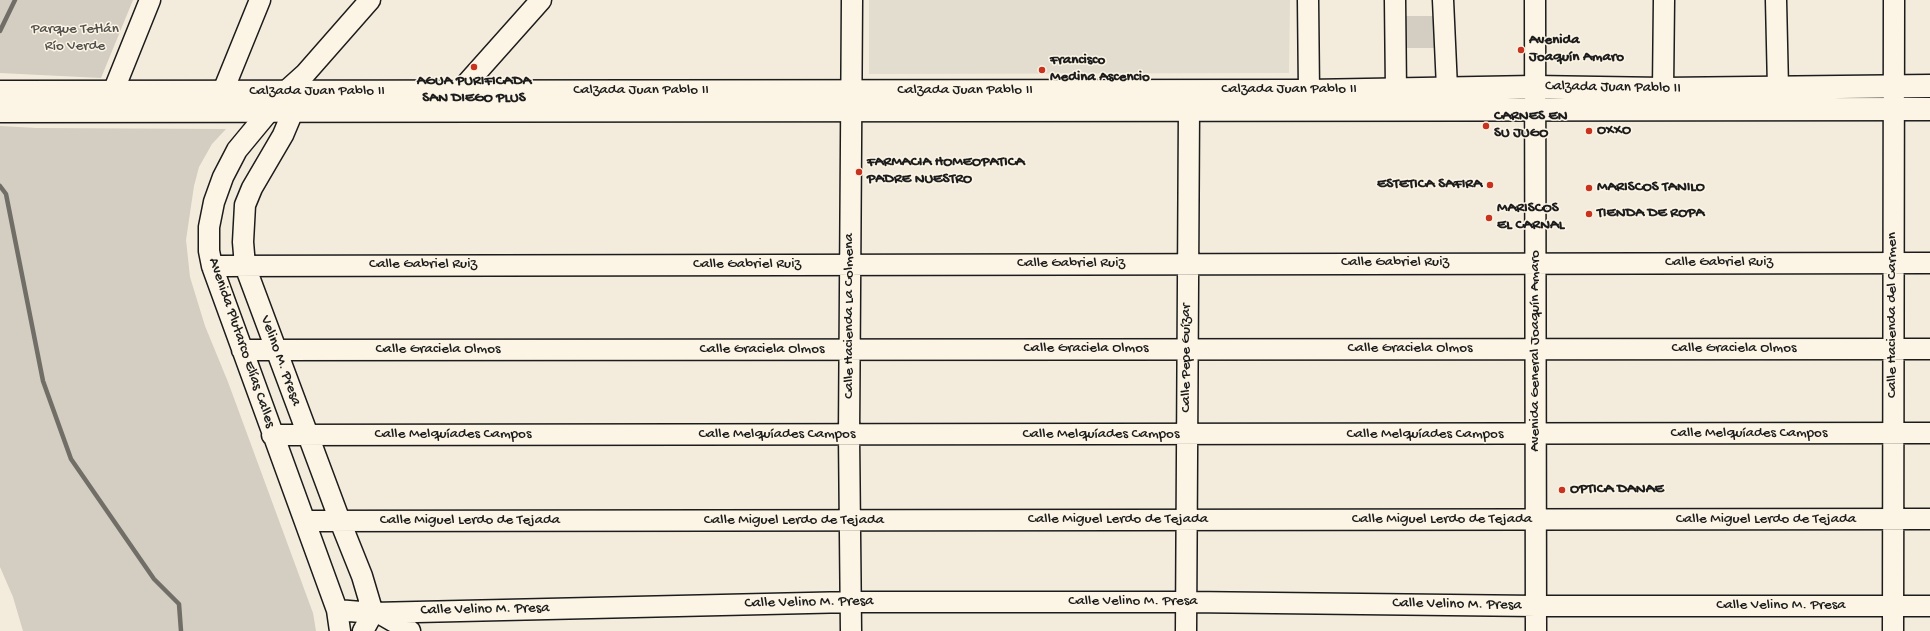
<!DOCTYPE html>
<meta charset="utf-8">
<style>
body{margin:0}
canvas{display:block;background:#f3ecdd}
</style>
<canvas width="1930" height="631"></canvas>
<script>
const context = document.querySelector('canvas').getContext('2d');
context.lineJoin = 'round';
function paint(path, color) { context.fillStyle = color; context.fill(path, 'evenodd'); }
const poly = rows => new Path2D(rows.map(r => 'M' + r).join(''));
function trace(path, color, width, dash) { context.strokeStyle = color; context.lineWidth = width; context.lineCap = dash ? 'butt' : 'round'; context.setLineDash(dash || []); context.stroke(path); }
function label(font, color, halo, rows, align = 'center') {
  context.font = font + ' "Gochi Hand",sans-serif'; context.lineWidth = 3; context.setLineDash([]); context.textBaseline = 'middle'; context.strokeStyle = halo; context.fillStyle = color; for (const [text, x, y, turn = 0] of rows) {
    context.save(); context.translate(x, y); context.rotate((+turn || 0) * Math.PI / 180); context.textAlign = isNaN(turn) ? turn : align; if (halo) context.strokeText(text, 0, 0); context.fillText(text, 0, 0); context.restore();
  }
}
const built = poly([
 [869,0,1290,0,1289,73,869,74]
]);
const green = poly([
 [0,0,133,0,101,78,0,73],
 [1399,16,1439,16,1439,48,1399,48],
 [0,126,37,128,226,129,212,144,199,167,194,186,186,240,190,277,205,326,228,382,313,613,316,631,23,631,13,597,0,567]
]);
const stream = poly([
 [0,31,15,0],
 [0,186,6,194,43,381,71,459,154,579,179,604,181,631]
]);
const minor = poly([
 [1308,0,1309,91],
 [1395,0,1396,90],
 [1443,0,1447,88],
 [1535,0,1536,631],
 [1776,0,1778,88],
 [1663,89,1664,0],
 [223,91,260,0],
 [460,91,541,0],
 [113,92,150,0],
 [299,97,283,135,252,188,245,205,243,242,245,266,340,521,362,576,373,613],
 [212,266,1930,263],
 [242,350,1930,349],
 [272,435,1930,433],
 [306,521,1930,519],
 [337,610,373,613,852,602,1187,602,1536,606,1930,606],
 [379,613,410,631],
 [340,631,337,610,212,266,209,251,209,227,214,202,223,177,237,150,285,92,305,74,370,0],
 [363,631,373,613],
 [851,631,849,435,852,0],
 [1186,631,1189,109],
 [1893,631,1894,0]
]);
const major = poly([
 [0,92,1309,91,1534,87,1663,89,1930,86],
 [0,111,1930,109]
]);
const markers = [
 [1521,50,4,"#c8321e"],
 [474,67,4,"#c8321e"],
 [1042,70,4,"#c8321e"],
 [1486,126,4,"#c8321e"],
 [1589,131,4,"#c8321e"],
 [859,172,4,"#c8321e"],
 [1490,185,4,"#c8321e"],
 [1589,188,4,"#c8321e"],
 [1589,214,4,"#c8321e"],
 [1489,218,4,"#c8321e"],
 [1562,490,4,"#c8321e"]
];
const parkNames = [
 ["Parque Tetlán",75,30],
 ["Río Verde",75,47]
];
const poiNames = [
 ["Avenida",1529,41],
 ["Joaquín Amaro",1529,58],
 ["Francisco",1050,61],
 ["Medina Ascencio",1050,78],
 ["AGUA PURIFICADA",474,82,"center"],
 ["SAN DIEGO PLUS",474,99,"center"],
 ["CARNES EN",1494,117],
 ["SU JUGO",1494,134],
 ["OXXO",1597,131],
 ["FARMACIA HOMEOPATICA",867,163],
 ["PADRE NUESTRO",867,180],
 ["ESTETICA SAFIRA",1482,185,"right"],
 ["MARISCOS TANILO",1597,188],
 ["MARISCOS",1497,209],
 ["EL CARNAL",1497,226],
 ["TIENDA DE ROPA",1597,214],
 ["OPTICA DANAE",1570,490]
];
const streetNames = [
 ["Calzada Juan Pablo II",1613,88,1],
 ["Calzada Juan Pablo II",1289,90],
 ["Calzada Juan Pablo II",641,91],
 ["Calzada Juan Pablo II",965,91],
 ["Calzada Juan Pablo II",317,92],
 ["Calle Gabriel Ruiz",1395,263],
 ["Calle Gabriel Ruiz",1719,263],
 ["Calle Gabriel Ruiz",1071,264],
 ["Calle Gabriel Ruiz",423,265],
 ["Calle Gabriel Ruiz",747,265],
 ["Calle Hacienda del Carmen",1893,315,-90],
 ["Calle Hacienda La Colmena",850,316,-90],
 ["Avenida Plutarco Elías Calles",241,343,71],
 ["Calle Graciela Olmos",1086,349],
 ["Calle Graciela Olmos",1410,349],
 ["Calle Graciela Olmos",1734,349],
 ["Calle Graciela Olmos",438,350],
 ["Calle Graciela Olmos",762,350],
 ["Avenida General Joaquín Amaro",1536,351,-90],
 ["Calle Pepe Guízar",1187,358,-90],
 ["Velino M. Presa",280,361,70],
 ["Calle Melquíades Campos",1749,434],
 ["Calle Melquíades Campos",453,435],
 ["Calle Melquíades Campos",777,435],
 ["Calle Melquíades Campos",1101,435],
 ["Calle Melquíades Campos",1425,435],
 ["Calle Miguel Lerdo de Tejada",1118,520],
 ["Calle Miguel Lerdo de Tejada",1442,520],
 ["Calle Miguel Lerdo de Tejada",1766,520],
 ["Calle Miguel Lerdo de Tejada",470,521],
 ["Calle Miguel Lerdo de Tejada",794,521],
 ["Calle Velino M. Presa",1133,602],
 ["Calle Velino M. Presa",809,603,-1],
 ["Calle Velino M. Presa",1457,605,1],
 ["Calle Velino M. Presa",1781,606],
 ["Calle Velino M. Presa",485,610,-1]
];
paint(built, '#e3ddcf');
paint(green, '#d3cec1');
trace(stream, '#716e68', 4.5);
trace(minor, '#1c1c1c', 23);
trace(major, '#1c1c1c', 25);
trace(minor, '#fcf5e5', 20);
trace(major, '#fcf5e5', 22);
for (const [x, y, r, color] of markers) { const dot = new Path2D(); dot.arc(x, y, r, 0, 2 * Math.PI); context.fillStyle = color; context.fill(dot); trace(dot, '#fcf5e5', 1.5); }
label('15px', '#53514e', '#fcf5e5', parkNames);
label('bold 15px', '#1c1c1c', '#fcf5e5', poiNames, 'left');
label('15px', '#1c1c1c', '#fcf5e5', streetNames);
</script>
